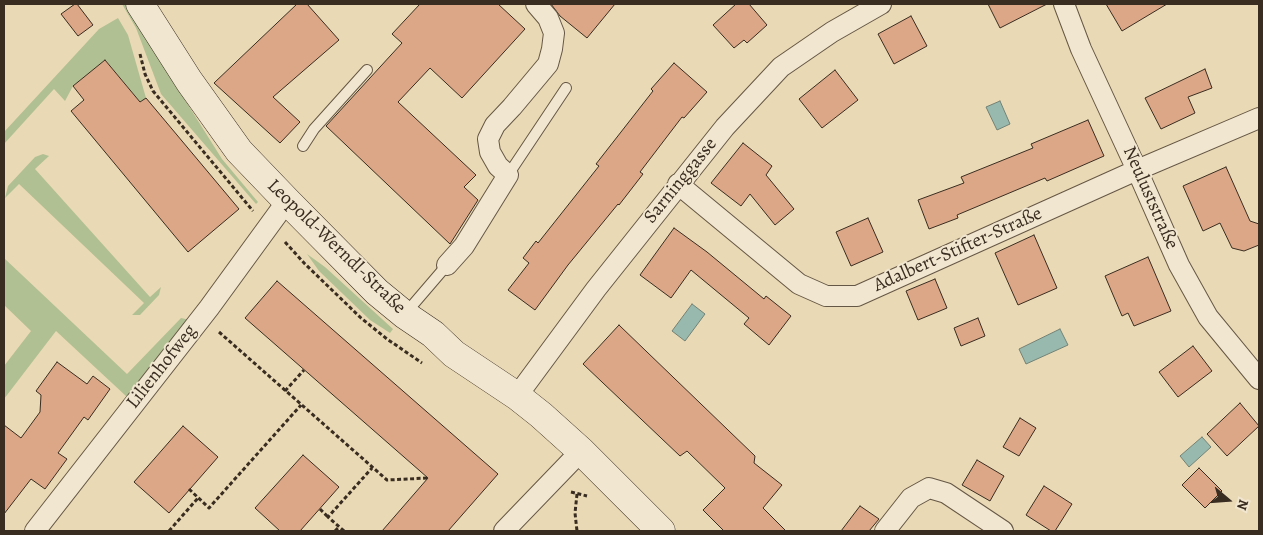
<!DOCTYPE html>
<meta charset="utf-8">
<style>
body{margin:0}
#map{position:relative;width:1263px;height:535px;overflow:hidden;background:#ead9b5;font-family:Alegreya,serif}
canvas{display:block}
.frame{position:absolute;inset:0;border:5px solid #392c20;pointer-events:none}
.north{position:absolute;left:1203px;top:475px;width:50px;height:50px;-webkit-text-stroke:4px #f1e6cf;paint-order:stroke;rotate:108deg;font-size:14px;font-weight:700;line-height:20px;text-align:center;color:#392c20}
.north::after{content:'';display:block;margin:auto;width:18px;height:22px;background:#392c20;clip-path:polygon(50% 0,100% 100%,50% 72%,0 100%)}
</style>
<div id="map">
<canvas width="1263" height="535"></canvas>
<div class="frame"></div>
<div class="north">N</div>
</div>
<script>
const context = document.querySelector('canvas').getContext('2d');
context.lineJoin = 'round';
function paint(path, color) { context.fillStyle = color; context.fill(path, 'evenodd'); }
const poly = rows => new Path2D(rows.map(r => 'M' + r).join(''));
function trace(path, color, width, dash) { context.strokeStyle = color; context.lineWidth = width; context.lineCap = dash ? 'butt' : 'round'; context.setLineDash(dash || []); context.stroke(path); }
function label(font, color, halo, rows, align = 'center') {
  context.font = font + ' Alegreya,serif'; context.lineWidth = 4; context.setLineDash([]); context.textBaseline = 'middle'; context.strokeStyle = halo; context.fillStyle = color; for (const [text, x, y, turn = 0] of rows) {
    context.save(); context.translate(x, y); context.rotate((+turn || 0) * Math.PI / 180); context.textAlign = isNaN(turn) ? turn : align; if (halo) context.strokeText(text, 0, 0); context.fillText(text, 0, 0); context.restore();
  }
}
const green = poly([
 [122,4,125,4,126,6,222,159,258,202,256,204,161,94,136,28],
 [118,18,128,35,146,98,140,102,105,60,73,86,65,101,54,89,4,144,4,132,99,29],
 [43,154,49,156,35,169,150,297,161,287,159,295,140,315,132,315,144,303,19,184,5,198,8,186,35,157],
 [307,254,325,267,393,329,390,333,370,320,319,271],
 [4,258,127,374,181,318,190,320,127,397,56,331,4,399,4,366,31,331,4,305]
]);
const water = poly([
 [1000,101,1010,124,997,130,986,107,1000,101],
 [692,304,705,314,685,341,672,331,692,304],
 [1060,329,1068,345,1026,364,1019,349,1060,329],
 [1202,437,1211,447,1189,467,1180,456,1202,437]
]);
const building = poly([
 [75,4,77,4,93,25,78,36,61,14,75,4],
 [297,4,307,4,339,40,273,97,300,122,280,143,214,83,297,4],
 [420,4,498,4,525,29,462,98,430,68,398,102,476,175,464,187,478,200,450,244,326,126,402,43,392,34,420,4],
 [551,4,615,4,587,38,560,16,551,4],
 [736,4,749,4,767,25,747,43,744,40,734,48,713,25,736,4],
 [988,4,1047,4,1000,28,988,4],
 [1106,4,1167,4,1122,31,1106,4],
 [911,16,927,46,894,64,878,34,911,16],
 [105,60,140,102,146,98,239,209,188,252,71,111,84,100,73,86,105,60],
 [674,63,707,92,684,118,682,117,640,172,643,174,619,205,618,204,568,265,535,310,508,290,529,263,523,258,536,241,538,243,599,166,596,164,653,91,651,89,674,63],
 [1205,69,1212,88,1188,97,1195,113,1161,129,1145,98,1205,69],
 [835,70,858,100,822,128,799,99,835,70],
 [1088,120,1104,156,1047,181,1045,178,957,215,958,218,929,229,918,200,964,183,961,177,1033,148,1031,144,1088,120],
 [743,143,772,166,766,175,794,209,775,225,750,194,741,206,711,183,743,143],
 [1226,167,1250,221,1259,224,1259,245,1244,251,1232,248,1220,223,1203,231,1183,186,1226,167],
 [868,218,883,252,851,266,836,232,868,218],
 [674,228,707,252,764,299,766,296,791,316,769,345,744,324,749,318,691,270,671,298,640,275,674,228],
 [1034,235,1057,288,1018,305,995,253,1034,235],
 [1148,257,1171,311,1134,326,1128,313,1122,316,1105,276,1148,257],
 [935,279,947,308,918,320,906,291,935,279],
 [277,281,498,474,448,531,382,531,428,478,245,318,277,281],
 [978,318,985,336,961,346,954,328,978,318],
 [619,325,755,456,754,463,782,485,763,508,786,531,724,531,703,510,725,488,687,451,680,456,583,364,619,325],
 [1193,346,1212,371,1178,397,1159,372,1193,346],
 [57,362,87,384,93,376,110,389,88,420,84,417,58,453,67,459,45,489,31,479,4,514,4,425,21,438,40,412,41,395,36,391,57,362],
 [1240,403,1259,426,1227,456,1207,434,1240,403],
 [1020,418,1036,428,1019,456,1003,447,1020,418],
 [183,426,218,457,169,513,134,482,183,426],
 [303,455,339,487,300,531,280,531,255,508,303,455],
 [977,460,1004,476,990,501,962,485,977,460],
 [1199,468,1222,491,1205,508,1182,485,1199,468],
 [1044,486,1072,504,1055,531,1051,531,1026,515,1044,486],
 [860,506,879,519,869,531,841,531,860,506]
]);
const path = poly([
 [140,54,145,74,153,91,253,211],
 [285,242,305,264,361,318,387,339,422,363],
 [219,332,387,480,428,478],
 [285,391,304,370],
 [189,489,209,508,301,405],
 [571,492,587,496],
 [577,494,575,513,577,531],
 [320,509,328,517],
 [169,531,198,498],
 [335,531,339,527],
 [344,531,328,517,372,468]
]);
const lane = poly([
 [303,146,314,129,367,70],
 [508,175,566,88],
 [405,314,447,265]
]);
const street = poly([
 [1064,4,1081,49,1137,170,1179,265,1208,317,1259,379],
 [678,184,799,284,826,296,857,296,1137,170,1259,118],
 [447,265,464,246,508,175,498,166,490,152,488,139,495,125,512,107,548,64,552,49,554,33,548,18,536,4],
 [517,396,596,289,725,127,781,67,832,32,881,4],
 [35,531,209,308,287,201],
 [504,531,581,451],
 [885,531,911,498,929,488,946,493,1003,531]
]);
const secondary = poly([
 [140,4,189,81,239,151,287,201,377,292,405,315,433,334,454,354,517,396,541,415,581,451,661,531]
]);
const streetNames = [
 ["Sarninggasse",681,181,-51],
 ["Neuluststraße",1150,198,66],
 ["Leopold-Werndl-Straße",336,247,44],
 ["Adalbert-Stifter-Straße",958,250,-24],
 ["Lilienhofweg",162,367,-52]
];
paint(green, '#b1c092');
paint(water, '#98baae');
trace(water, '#728175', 1);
paint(building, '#dba787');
trace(building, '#392c20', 1);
trace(lane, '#655745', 12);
trace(street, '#655745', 22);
trace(secondary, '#392c20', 29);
trace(path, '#392c20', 3, [4, 2.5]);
trace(lane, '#f1e6cf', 10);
trace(street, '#f1e6cf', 20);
trace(secondary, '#f1e6cf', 28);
label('19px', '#392c20', '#f1e6cf', streetNames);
</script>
